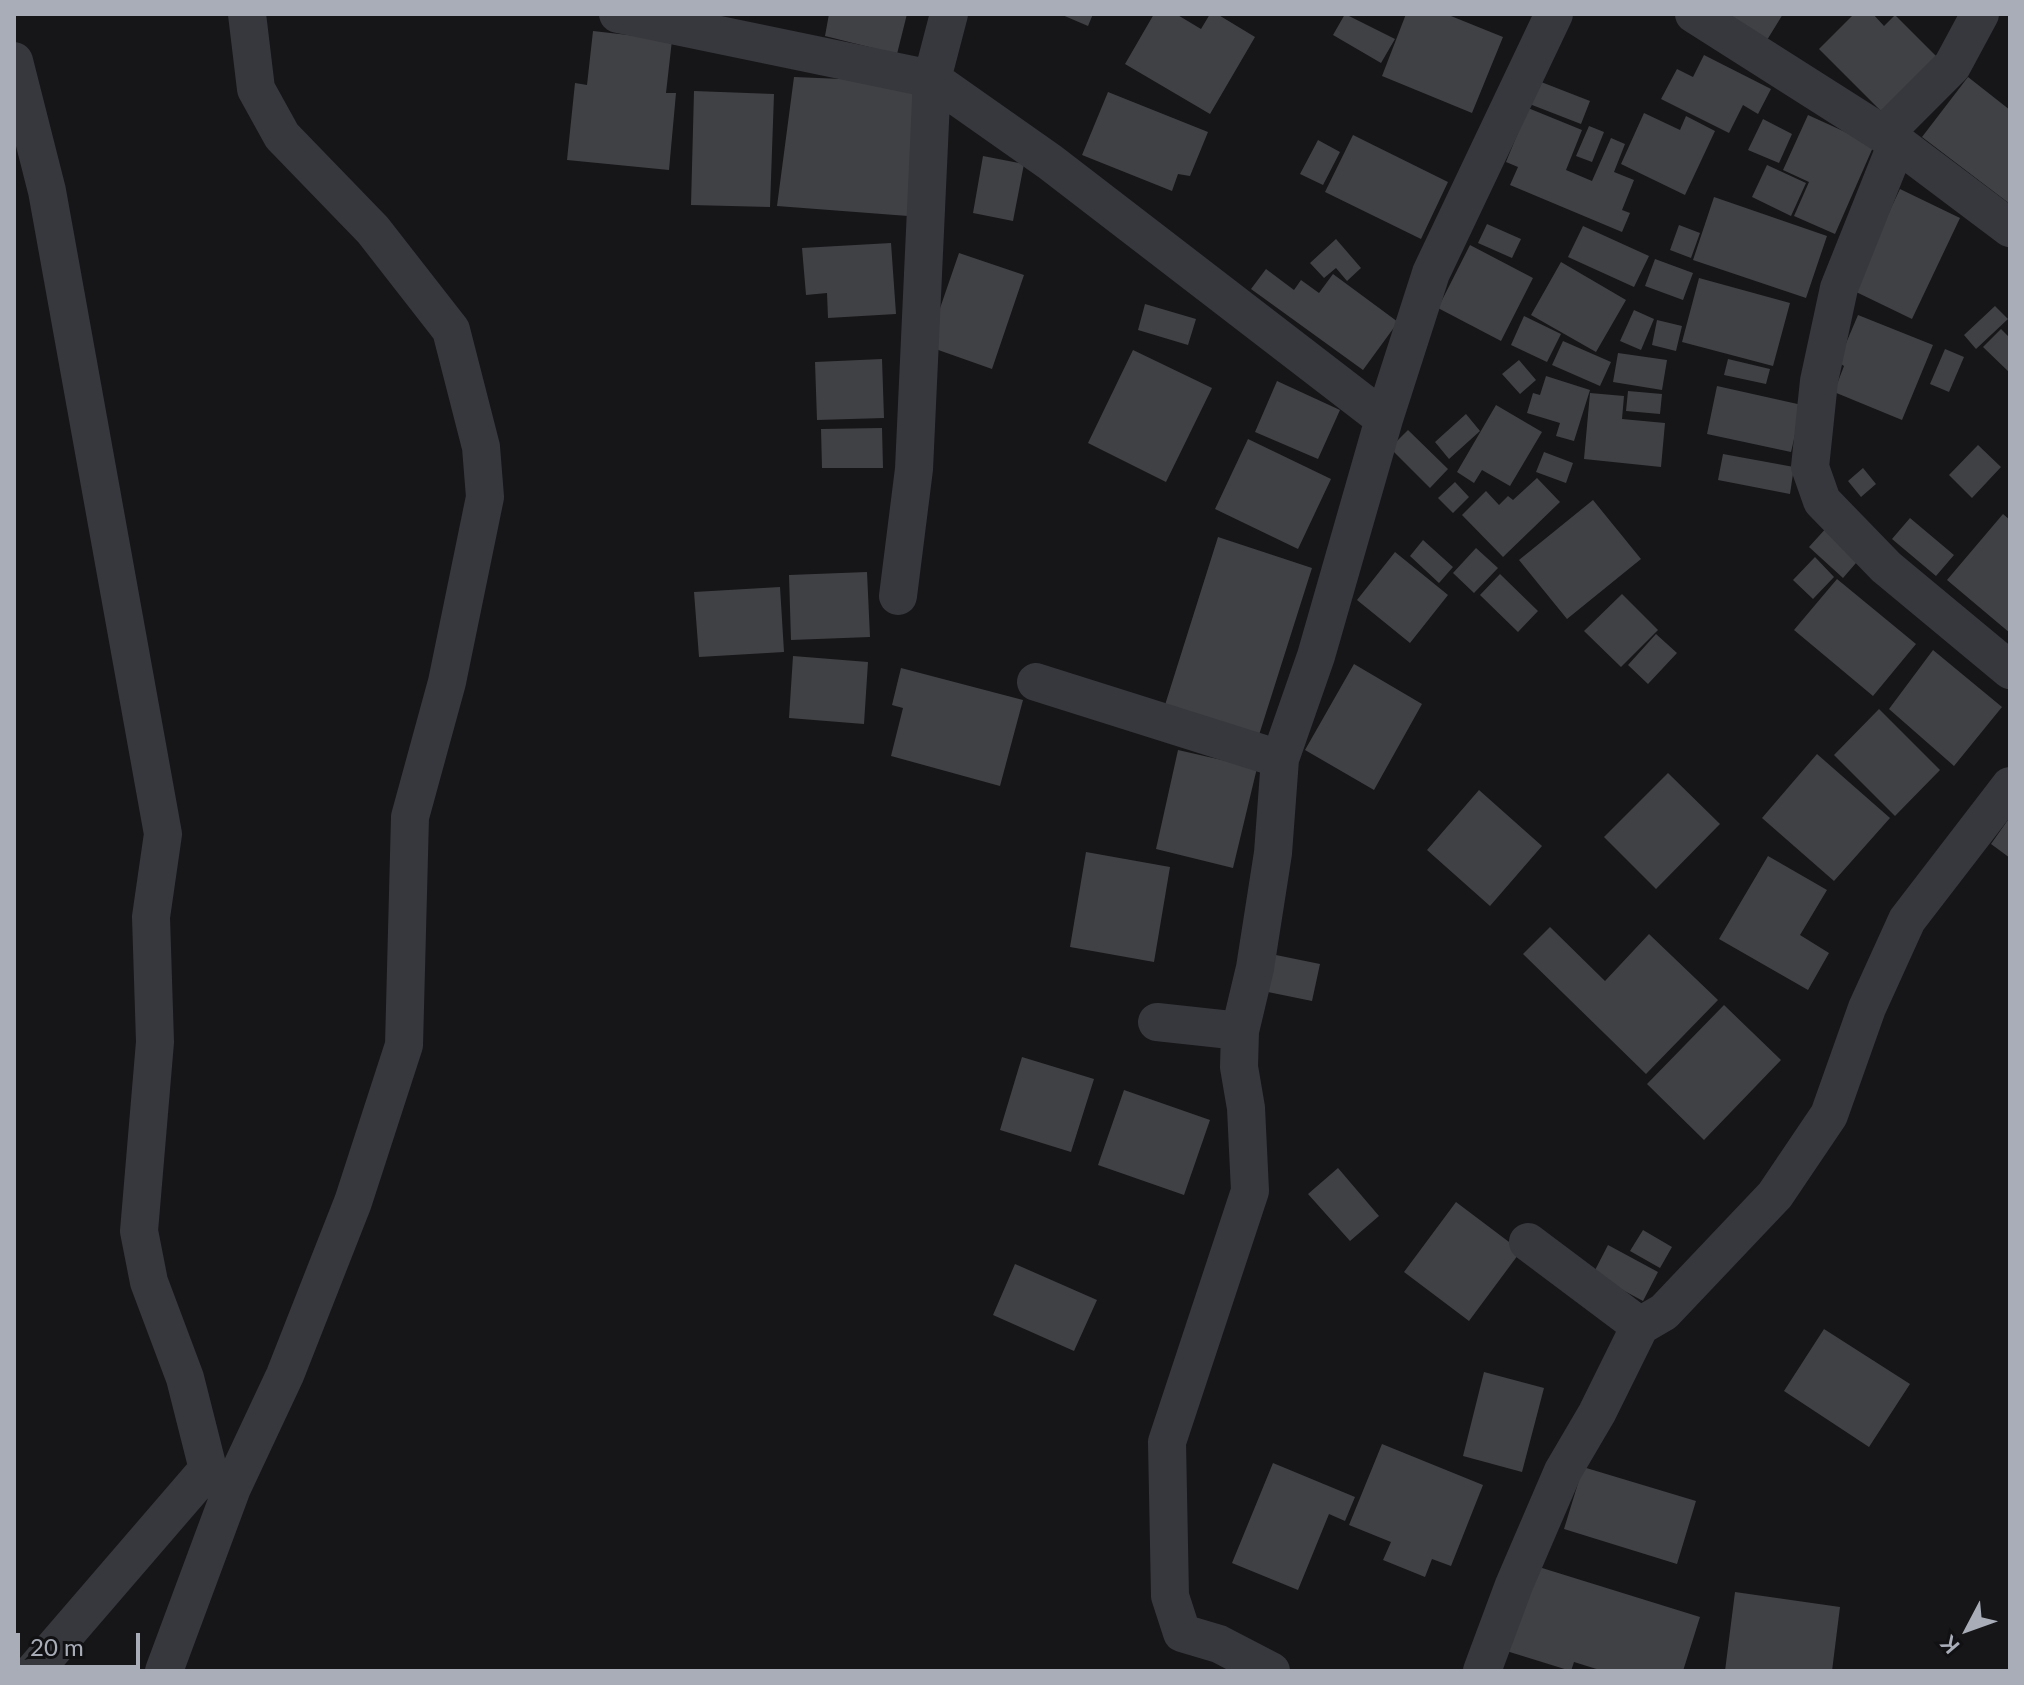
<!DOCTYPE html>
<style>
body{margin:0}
#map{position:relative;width:2024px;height:1685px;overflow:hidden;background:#161618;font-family:Lato,sans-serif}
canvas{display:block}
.frame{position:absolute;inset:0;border:16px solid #a8adb8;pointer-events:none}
.north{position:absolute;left:1928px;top:1589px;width:80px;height:80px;-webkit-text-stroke:6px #111113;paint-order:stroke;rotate:229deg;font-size:22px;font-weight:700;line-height:32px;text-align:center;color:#a8adb8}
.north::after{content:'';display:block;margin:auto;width:28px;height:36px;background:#a8adb8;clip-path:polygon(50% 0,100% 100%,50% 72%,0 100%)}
.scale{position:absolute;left:16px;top:1633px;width:124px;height:36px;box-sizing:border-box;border:4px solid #a8adb8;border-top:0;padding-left:10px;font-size:24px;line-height:28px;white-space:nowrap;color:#a8adb8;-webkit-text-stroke:6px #111113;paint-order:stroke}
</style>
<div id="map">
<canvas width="2024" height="1685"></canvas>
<div class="frame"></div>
<div class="north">K</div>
<div class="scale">20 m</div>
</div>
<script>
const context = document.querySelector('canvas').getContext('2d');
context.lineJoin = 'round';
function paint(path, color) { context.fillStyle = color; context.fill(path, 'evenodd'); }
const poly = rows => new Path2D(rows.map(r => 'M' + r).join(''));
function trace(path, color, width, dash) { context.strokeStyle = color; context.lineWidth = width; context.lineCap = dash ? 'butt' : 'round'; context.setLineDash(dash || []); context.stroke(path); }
const building = poly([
 [829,14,907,14,897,54,825,36],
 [1060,14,1093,14,1088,26],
 [1154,14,1176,14,1201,29,1210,14,1217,14,1255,37,1210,114,1125,64],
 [1345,14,1395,39,1381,63,1333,35],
 [1406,14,1446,14,1503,37,1472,113,1382,76],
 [1728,14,1783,14,1767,40],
 [1854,14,1873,14,1884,26,1895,15,1937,57,1881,111,1819,49],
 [593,31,672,40,666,93,676,93,669,170,567,160,575,83,587,85],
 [1704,55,1771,89,1758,114,1743,105,1729,133,1661,99,1677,69,1693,77],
 [794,77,914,82,908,216,777,206],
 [1968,77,2010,110,2010,204,1922,137],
 [1536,80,1590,101,1581,124,1527,103],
 [694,91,774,94,770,207,691,205],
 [1108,92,1208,132,1190,176,1178,174,1172,191,1082,155],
 [1528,108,1582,130,1566,170,1592,181,1611,138,1625,144,1614,172,1634,180,1622,210,1630,213,1622,232,1510,185,1518,167,1506,162],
 [1644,113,1680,130,1686,116,1715,131,1685,195,1621,164],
 [1808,115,1874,145,1835,234,1794,216,1809,182,1783,170],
 [1763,119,1792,134,1779,163,1748,150],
 [1589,126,1604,132,1592,162,1576,156],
 [1353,135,1448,182,1421,239,1325,192],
 [1318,140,1340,152,1323,185,1300,174],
 [983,156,1024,164,1013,221,973,213],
 [1767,165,1806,183,1791,216,1752,197],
 [1900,189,1960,218,1912,319,1852,290],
 [1714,197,1827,236,1806,298,1693,260],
 [1487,224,1521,239,1512,258,1478,243],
 [1679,225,1700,233,1691,258,1670,250],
 [1583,226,1649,256,1634,287,1568,257],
 [1336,239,1361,268,1347,281,1336,268,1324,278,1310,263],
 [891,243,896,314,828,318,827,293,806,295,802,248],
 [1470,245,1533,278,1501,341,1438,308],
 [959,253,1024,275,992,369,927,346],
 [1655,259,1693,273,1683,300,1645,286],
 [1561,262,1626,300,1596,352,1531,315],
 [1266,269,1294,290,1301,280,1319,293,1333,274,1398,322,1363,370,1251,289],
 [1699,278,1790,303,1773,366,1682,342],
 [1145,304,1196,319,1188,345,1138,330],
 [1995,306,2008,319,1976,349,1964,335],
 [1634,310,1654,319,1641,350,1620,341],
 [1858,315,1933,345,1902,420,1834,392,1844,366,1838,362],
 [1524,316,1561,334,1547,362,1511,345],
 [1657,320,1682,326,1676,351,1652,345],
 [2001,329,2010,338,2010,373,1983,347],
 [1563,341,1611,362,1600,386,1552,365],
 [1945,349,1964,357,1949,392,1930,384],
 [1133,350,1212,388,1166,482,1088,443],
 [1618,353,1667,360,1662,390,1613,382],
 [882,359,884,418,817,420,815,362],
 [1728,359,1770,369,1766,384,1724,375],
 [1519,360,1536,380,1520,394,1502,374],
 [1546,376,1590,390,1574,441,1556,436,1560,423,1527,413,1533,393,1540,395],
 [1277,381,1340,410,1318,459,1255,432],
 [1717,386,1802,405,1791,452,1707,434],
 [1628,391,1662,394,1660,414,1626,411],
 [1590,393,1624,396,1622,419,1665,423,1661,467,1584,459],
 [1496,405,1542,432,1510,486,1482,470,1474,483,1457,472],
 [1466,414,1480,431,1449,459,1435,442],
 [882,428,883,468,822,468,821,429],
 [1408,430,1448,469,1430,488,1390,448],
 [1248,439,1331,479,1298,549,1215,509],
 [1978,445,2001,467,1972,498,1949,475],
 [1544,452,1573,463,1566,483,1536,472],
 [1723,454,1794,467,1790,494,1718,480],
 [1863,468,1876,484,1861,497,1848,481],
 [1537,478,1560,502,1503,557,1462,515,1486,491,1499,505,1508,496,1513,500],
 [1455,482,1469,497,1453,513,1438,498],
 [1593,500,1641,559,1567,619,1519,560],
 [2003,514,2010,520,2010,633,1947,580],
 [1910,518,1954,555,1936,576,1892,539],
 [1828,526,1862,556,1843,578,1809,547],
 [1218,537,1312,568,1259,735,1165,705],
 [1423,540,1453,567,1439,583,1410,556],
 [1476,548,1498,568,1474,593,1453,573],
 [1395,552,1448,595,1410,643,1357,600],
 [1815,557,1834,577,1813,599,1793,580],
 [867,572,870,637,791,640,789,575],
 [1500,574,1538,611,1518,632,1480,595],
 [1837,579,1916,644,1873,696,1794,630],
 [780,587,784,652,699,657,694,592],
 [1622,594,1658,630,1621,667,1584,631],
 [1656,634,1677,653,1648,684,1628,665],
 [1933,650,2002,707,1954,766,1889,709],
 [793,656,868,662,864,724,789,718],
 [1354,664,1422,704,1374,790,1305,750],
 [901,668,1023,700,1000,786,891,756,903,708,892,705],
 [1879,709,1940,770,1895,816,1834,755],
 [1178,750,1257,768,1233,868,1156,849],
 [1817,754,1890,818,1834,881,1762,818],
 [1668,773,1720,824,1656,889,1604,837],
 [1479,790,1542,846,1490,906,1427,850],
 [2010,817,2010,858,1991,844],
 [1086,852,1170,867,1154,962,1070,947],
 [1768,856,1827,890,1800,935,1829,953,1808,990,1719,939],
 [1550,927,1605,981,1649,934,1718,1000,1646,1074,1523,954],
 [1271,954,1320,964,1312,1001,1263,991],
 [1724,1005,1781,1060,1704,1140,1647,1084],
 [1022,1057,1094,1079,1071,1152,1000,1130],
 [1124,1090,1210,1120,1184,1195,1098,1165],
 [1338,1168,1379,1216,1350,1241,1308,1194],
 [1456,1202,1521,1251,1469,1321,1404,1272],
 [1643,1230,1672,1247,1660,1268,1630,1251],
 [1608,1245,1658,1272,1643,1301,1593,1274],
 [1015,1264,1097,1300,1074,1351,993,1315],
 [1824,1329,1910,1384,1869,1447,1784,1391],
 [1484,1372,1544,1388,1522,1472,1463,1456],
 [1382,1444,1483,1485,1451,1566,1432,1559,1425,1577,1383,1560,1391,1542,1349,1525],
 [1273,1463,1355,1497,1345,1521,1329,1514,1298,1590,1232,1563],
 [1583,1467,1696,1501,1677,1564,1564,1529],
 [1526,1563,1700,1617,1683,1671,1603,1671,1574,1662,1571,1671,1500,1649],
 [1735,1592,1840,1607,1832,1671,1725,1671]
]);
const street = poly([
 [618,14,932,79,1050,162,1384,419],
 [1694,14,1897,143,2010,228],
 [14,61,47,191,163,834,151,917,155,1042,139,1231,149,1282,185,1378,208,1469,34,1671],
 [1884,134,1952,66,1980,14],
 [1897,143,1839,288,1819,381,1810,467,1822,501,1886,567,2010,670],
 [898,596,914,469,932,79,949,14],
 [1036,682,1280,759],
 [1157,1022,1240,1031],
 [1528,1242,1640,1326],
 [164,1671,232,1488,285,1375,353,1202,404,1045,410,817,447,682,485,497,481,447,451,330,373,230,282,136,256,89,247,14],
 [1271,1671,1219,1644,1182,1633,1170,1596,1167,1442,1250,1191,1246,1108,1239,1067,1240,1031,1255,968,1273,853,1280,759,1316,656,1384,419,1431,273,1554,14],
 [1482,1671,1514,1585,1563,1471,1597,1413,1640,1326,1664,1312,1775,1195,1829,1115,1867,1008,1907,920,2010,786]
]);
paint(building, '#404145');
trace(street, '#37383d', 38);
</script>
